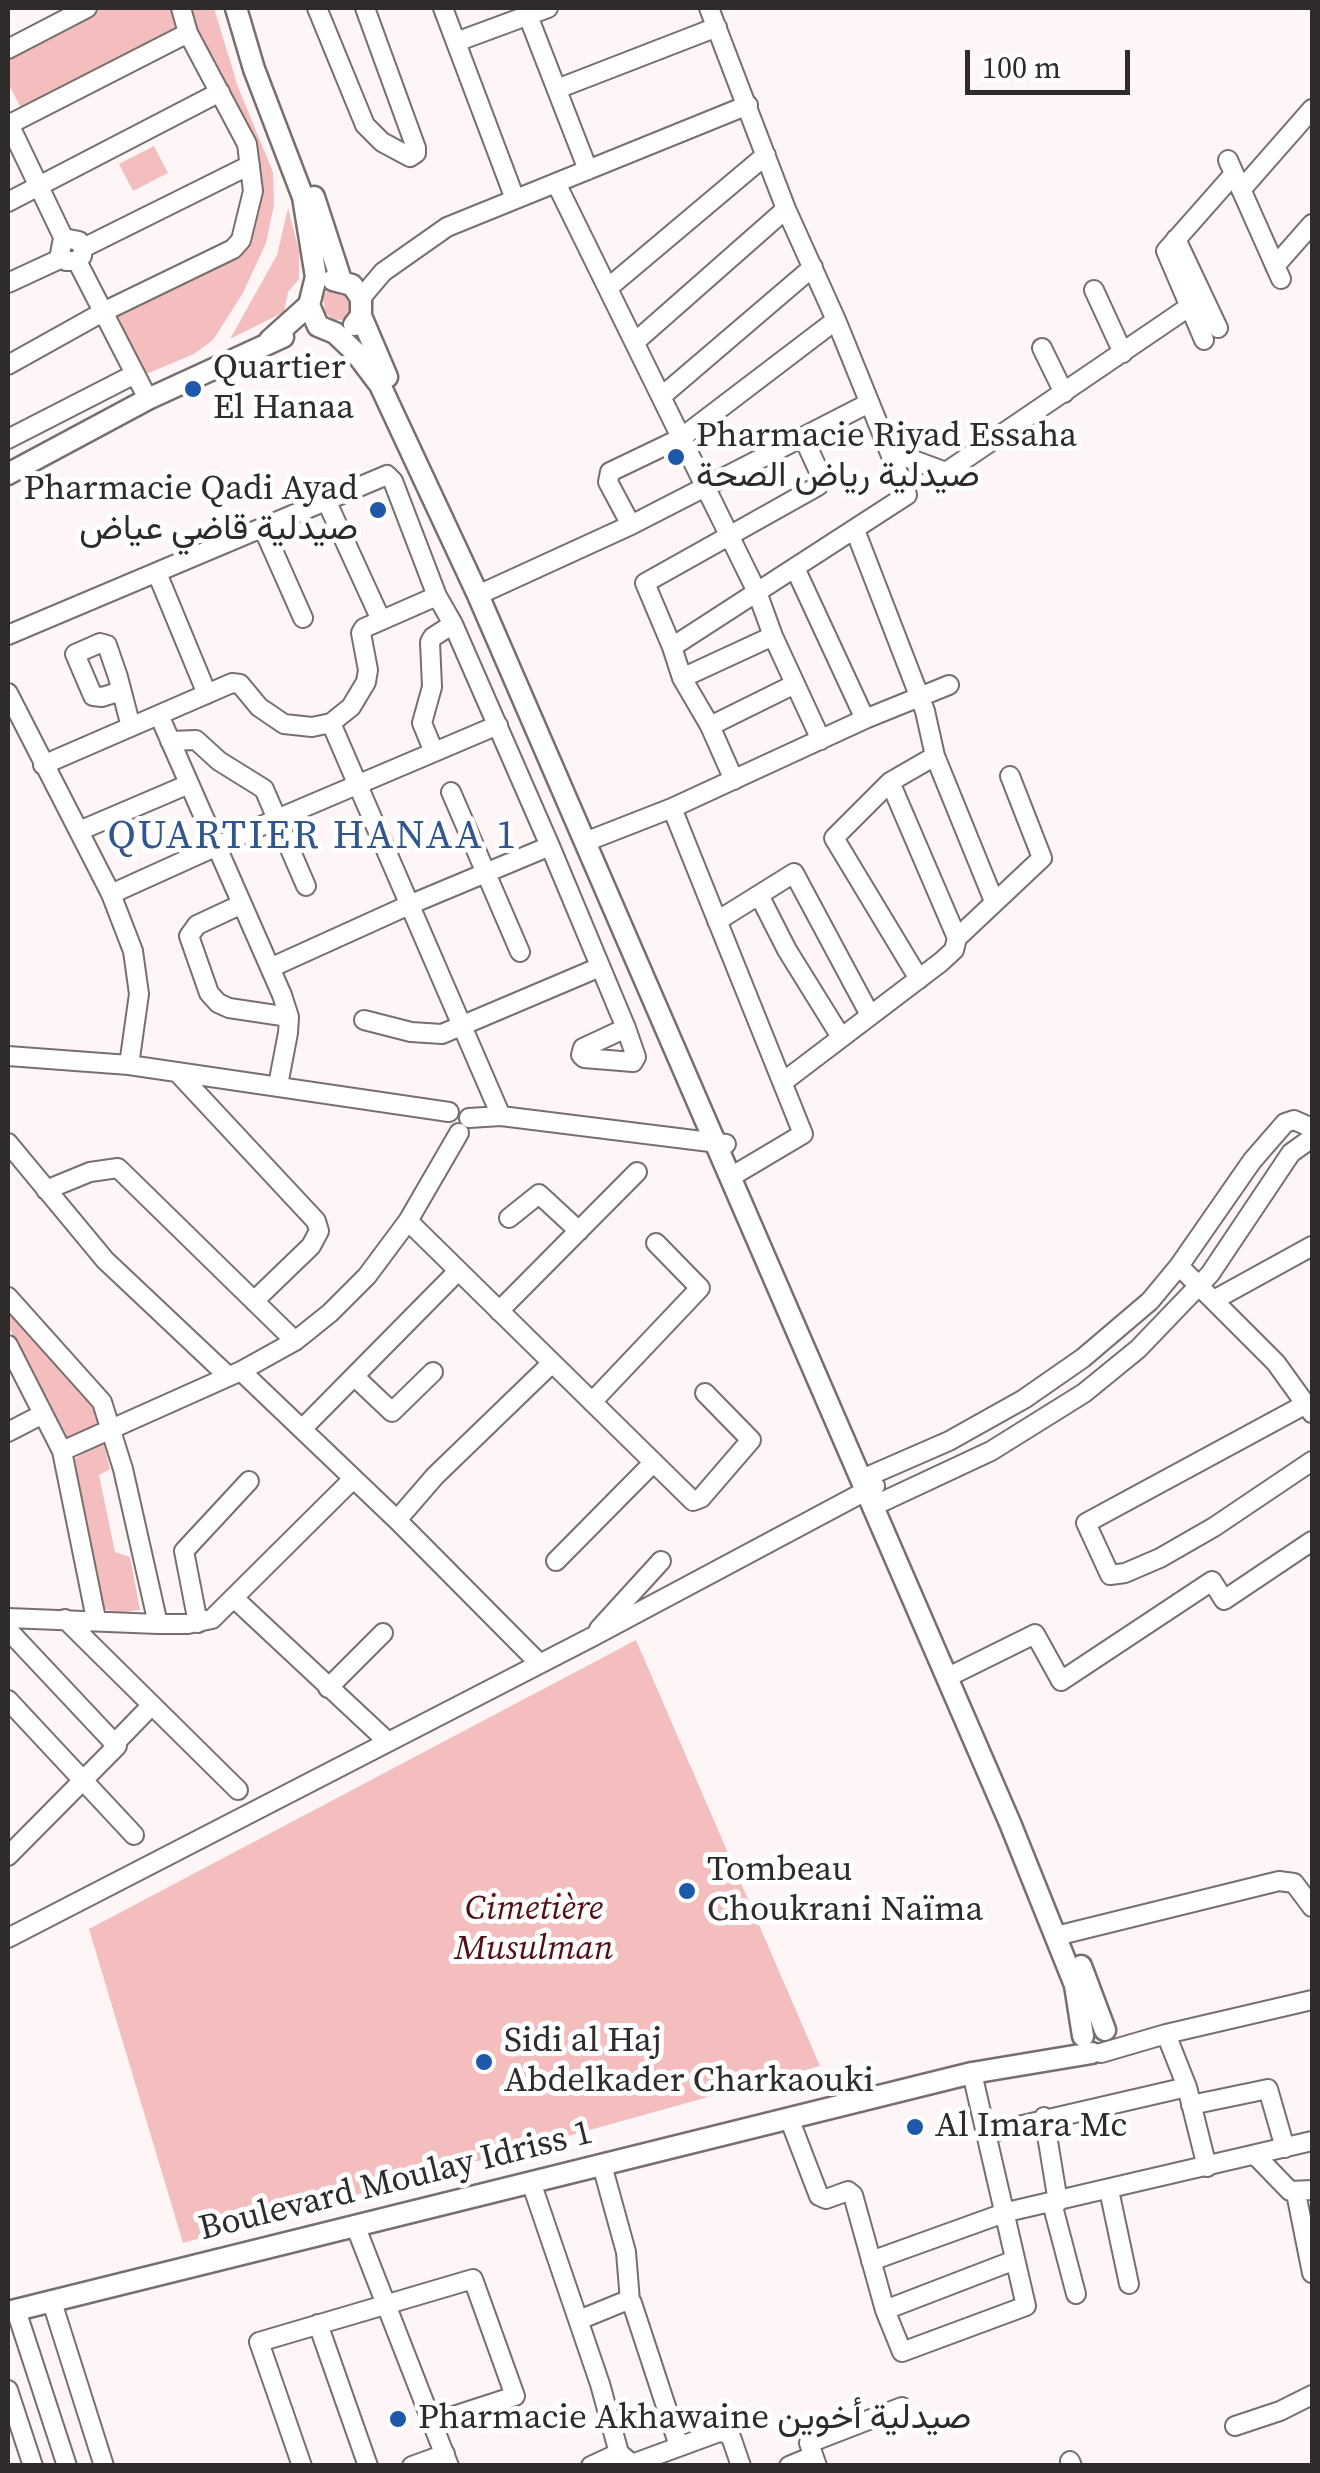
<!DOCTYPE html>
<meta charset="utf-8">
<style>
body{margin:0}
#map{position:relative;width:1320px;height:2473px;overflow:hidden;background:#fef6f6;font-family:"Source Serif 4",serif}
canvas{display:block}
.frame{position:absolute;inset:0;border:10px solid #2f2b2b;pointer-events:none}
.scale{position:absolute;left:965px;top:50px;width:165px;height:45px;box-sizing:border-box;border:5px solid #2f2b2b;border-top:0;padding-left:12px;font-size:30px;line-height:35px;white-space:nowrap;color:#2f2b2b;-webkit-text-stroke:8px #fff;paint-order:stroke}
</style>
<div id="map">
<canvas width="1320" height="2473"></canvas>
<div class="frame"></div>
<div class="scale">100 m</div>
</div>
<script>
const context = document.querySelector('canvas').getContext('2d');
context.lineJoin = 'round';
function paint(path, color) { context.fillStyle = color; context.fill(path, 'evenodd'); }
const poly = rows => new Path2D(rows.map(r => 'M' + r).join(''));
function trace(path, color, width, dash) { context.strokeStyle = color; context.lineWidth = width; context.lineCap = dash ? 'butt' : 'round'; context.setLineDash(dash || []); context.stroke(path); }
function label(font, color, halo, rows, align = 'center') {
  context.font = font + ' "Source Serif 4",Vazirmatn,serif'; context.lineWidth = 10; context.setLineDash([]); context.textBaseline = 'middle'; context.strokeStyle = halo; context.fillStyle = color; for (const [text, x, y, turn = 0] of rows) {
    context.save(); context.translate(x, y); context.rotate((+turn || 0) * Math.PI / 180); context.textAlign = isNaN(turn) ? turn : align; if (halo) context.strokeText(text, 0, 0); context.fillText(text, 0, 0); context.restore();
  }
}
const green = poly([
 [97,8,172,8,181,32,24,114,8,83,8,53],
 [185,8,214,8,238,87,273,172,274,205,266,243,243,293,213,340,194,354,144,375,114,314,238,254,260,189],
 [154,146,168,173,133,191,119,164],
 [288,208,299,251,299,279,288,292,284,312,230,339,277,255],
 [329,288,360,299,348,320,333,320,325,312,323,297],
 [8,1306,97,1413,97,1428,68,1441,8,1326],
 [103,1441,110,1469,99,1475,115,1552,130,1557,140,1610,118,1613,101,1608,71,1461],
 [636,1640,820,2066,183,2243,89,1929]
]);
const minor = poly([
 [317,8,365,125,382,142,410,157,416,153,416,148,365,8],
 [443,8,515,199],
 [525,8,588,170],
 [709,8,786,209,836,320,907,495,672,647,682,678,710,726,734,780],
 [456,42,548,8],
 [8,49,87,8],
 [557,89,717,27],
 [8,122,65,241],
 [8,125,188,33],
 [1228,160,1281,279],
 [556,183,757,592,773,636,821,740],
 [1241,190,1312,109],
 [8,202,220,92],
 [1176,239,1218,328],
 [83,248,79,241,69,239,62,243,60,254,66,261,77,261,82,256,83,248,250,165],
 [77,261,148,399],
 [1275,266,1312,224],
 [8,283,62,258],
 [608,288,766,155],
 [1094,290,1123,353],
 [361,298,383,272,447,227,748,105],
 [1204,340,1166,251,1234,174],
 [635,342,786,209],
 [1042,348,1064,393],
 [8,365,103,312,233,249,241,240,253,191,247,144,188,33,181,8],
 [662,396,813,267],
 [8,439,135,374],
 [889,451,946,472,1202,298],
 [326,500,381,620],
 [631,525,608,482,610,472,681,438,836,320],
 [263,528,303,618],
 [855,530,925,711,935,756,994,901],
 [795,568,865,719],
 [157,573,207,694],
 [478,595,631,525,869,403],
 [8,635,387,475,393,481,437,596,453,624,550,846,626,1028,636,1057,633,1062,584,1058,581,1055,583,1048,626,1028],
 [672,647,645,583,818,486,821,476,804,439],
 [682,678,773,636],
 [121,691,102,697,93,696,75,654,100,643,107,645,118,677,131,727],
 [8,693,111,894,133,951,139,994,129,1065],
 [159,715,282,995,289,1017,288,1033,278,1085],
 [331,723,501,1116],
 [710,726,795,684],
 [170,741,196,740,219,761,264,789,306,886],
 [434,752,422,723,432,687,430,642,433,637,453,624],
 [43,765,232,683,240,684,259,707,284,724,312,727,331,723,351,707,366,682,368,670,361,633,364,628,437,596],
 [890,782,957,938],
 [451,792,520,952],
 [672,808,803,1134,739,1172],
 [79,831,189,784],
 [585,842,672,808,865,719,949,685],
 [111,894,279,818,498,725],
 [759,895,787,950,841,1037],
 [242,904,197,925,189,936,209,993,218,1003,229,1008,289,1017],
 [717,921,794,873,870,1015],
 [270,968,409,905,550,846],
 [919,979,834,838,890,782,935,756],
 [364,1020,411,1032,442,1034,600,967],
 [8,1056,129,1065,449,1112],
 [178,1073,316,1221,319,1231,311,1246,254,1301],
 [783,1082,941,962,954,950,957,938,1042,858,1010,776],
 [469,1118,501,1116,726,1144],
 [8,1143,105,1260,228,1376],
 [46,1190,90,1172,118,1168,295,1341],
 [509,1218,539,1194,579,1231],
 [408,1221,693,1501,701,1498,751,1440,705,1393],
 [1179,1266,1252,1161,1285,1123,1294,1120,1312,1128],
 [8,1297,102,1402,123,1469,158,1624],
 [1214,1300,1312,1246],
 [499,1311,637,1172],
 [8,1345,62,1451,96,1619],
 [241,1371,397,1520,539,1663],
 [355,1377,392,1412,433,1372],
 [592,1402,700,1288,656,1243],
 [1306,1404,1086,1523,1110,1575,1125,1573,1160,1558,1214,1527,1312,1461],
 [302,1429,458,1271],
 [8,1432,43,1414],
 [62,1451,241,1371,295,1341,330,1313,367,1276,408,1221,459,1133],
 [871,1475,949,1441,1024,1399,1083,1358,1150,1301,1179,1266,1276,1363,1312,1413],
 [882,1502,991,1451,1084,1393,1138,1349,1210,1274,1291,1153,1312,1138],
 [397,1520,435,1476,552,1363],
 [556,1561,653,1463],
 [235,1599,387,1741],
 [8,1618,158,1624,188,1624,212,1619,352,1480],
 [65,1619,238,1790],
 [198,1623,184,1551,249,1481],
 [599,1629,661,1561],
 [8,1630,117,1746,8,1856],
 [948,1677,1035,1634,1061,1681,1212,1581,1224,1600,1312,1541],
 [328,1688,383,1633],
 [8,1700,134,1835],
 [116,1742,152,1705],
 [1056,1936,1279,1881,1294,1883,1312,1907],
 [8,1938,592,1637,875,1486],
 [1166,2034,1187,2087,1207,2167],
 [1101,2053,1166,2034,1312,2000],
 [1191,2105,1268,2089,1285,2148],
 [1044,2117,1058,2202],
 [789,2118,819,2196,826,2199,848,2191,853,2195,885,2310,902,2352,1026,2306,972,2073],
 [988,2133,1187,2087],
 [1256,2156,1290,2191,1312,2190],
 [602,2165,626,2252,630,2301],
 [531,2182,600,2384,619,2453],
 [1109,2190,1129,2284],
 [1296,2193,1312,2273],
 [1052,2203,1076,2294],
 [355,2225,449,2466],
 [871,2261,1007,2212,1312,2141],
 [52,2302,104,2466],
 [16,2310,67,2466],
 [885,2310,1015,2260],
 [579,2320,623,2302,632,2303,679,2446],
 [318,2324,368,2466],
 [8,2390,33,2466],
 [1235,2426,1280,2411,1312,2395],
 [1070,2461,1072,2466],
 [302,2466,259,2342,473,2279,515,2396,432,2423],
 [412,2466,445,2454],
 [591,2466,619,2453,632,2464,722,2431,731,2437,741,2466],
 [789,2466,813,2456],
 [817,2466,809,2443,902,2407]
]);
const major = poly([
 [236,8,254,69,303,197,316,277,309,305,270,340],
 [314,197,341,280],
 [333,280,352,285,361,298,361,316,354,325],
 [309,305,318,326,335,333,355,352,380,385,478,595,1010,1823,1075,1985,1083,2036],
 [361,316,387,377],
 [8,474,148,399,283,337],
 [1081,1966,1105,2030],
 [8,2312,972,2073,1092,2053]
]);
const markers = [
 [193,389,10,"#1e58aa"],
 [676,457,10,"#1e58aa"],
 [378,510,10,"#1e58aa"],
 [687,1891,10,"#1e58aa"],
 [484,2062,10,"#1e58aa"],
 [915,2127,10,"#1e58aa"],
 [398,2419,10,"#1e58aa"]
];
const poiNames = [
 ["Quartier",213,369],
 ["El Hanaa",213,409],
 ["Pharmacie Riyad Essaha",696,437],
 ["صيدلية رياض الصحة",696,477],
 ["Pharmacie Qadi Ayad",358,490,"right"],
 ["صيدلية قاضي عياض",358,530,"right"],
 ["Tombeau",707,1871],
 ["Choukrani Naïma",707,1911],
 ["Sidi al Haj",504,2042],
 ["Abdelkader Charkaouki",504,2082],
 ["Al Imara Mc",935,2127],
 ["Pharmacie Akhawaine صيدلية أخوين",418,2419]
];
const parkNames = [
 ["Cimetière",534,1910],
 ["Musulman",534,1950]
];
const streetNames = [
 ["Boulevard Moulay Idriss 1",396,2182,-14]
];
const quarterNames = [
 ["QUARTIER HANAA 1",313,838]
];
paint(green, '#f5bebe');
trace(minor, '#776f6e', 22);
trace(major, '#776f6e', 25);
trace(minor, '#fff', 18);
trace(major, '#fff', 20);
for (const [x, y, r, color] of markers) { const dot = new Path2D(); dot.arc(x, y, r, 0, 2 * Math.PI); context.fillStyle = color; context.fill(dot); trace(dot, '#fff', 4); }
label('35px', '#2f2b2b', '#fff', poiNames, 'left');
label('italic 35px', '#520d16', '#fff', parkNames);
label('35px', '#2f2b2b', '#fff', streetNames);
context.letterSpacing = '2.5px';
label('40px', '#30568d', '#fff', quarterNames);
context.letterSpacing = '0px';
</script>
